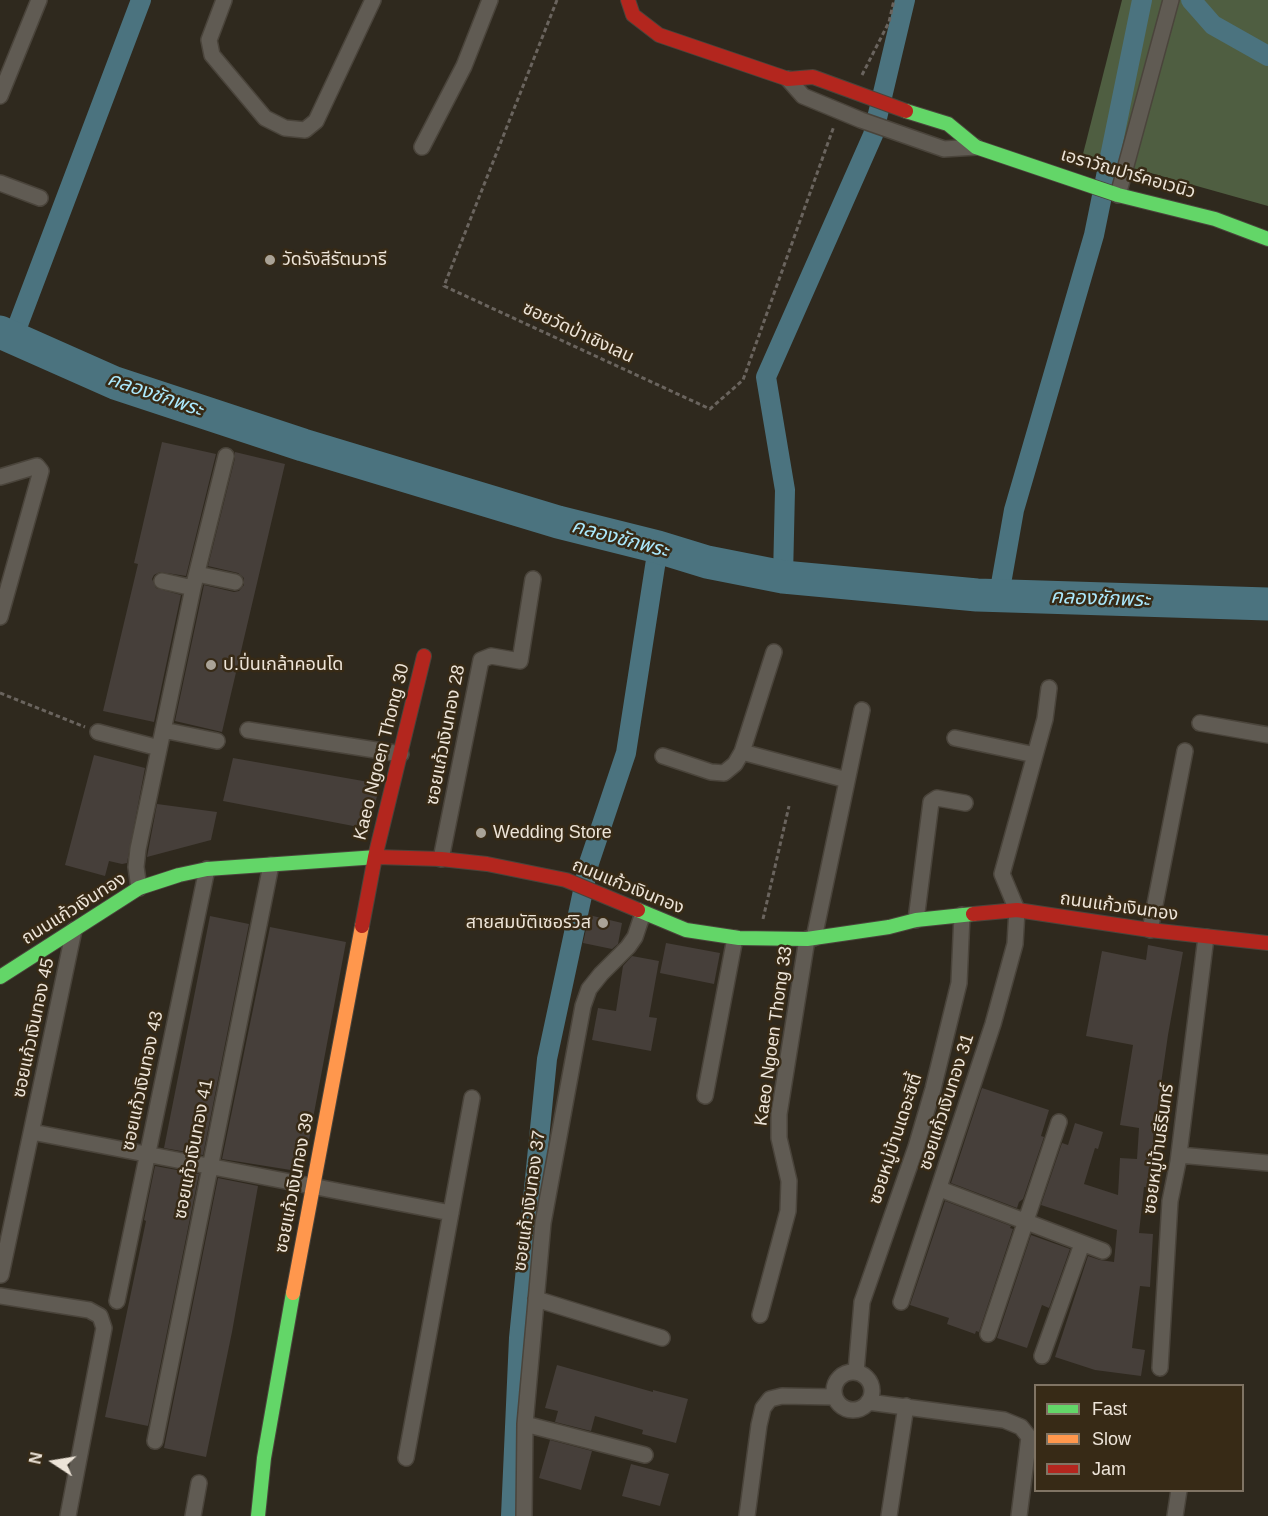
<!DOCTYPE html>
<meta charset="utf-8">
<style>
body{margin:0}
#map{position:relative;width:1268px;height:1516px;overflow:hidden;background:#2f291e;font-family:Arial,sans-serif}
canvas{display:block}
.legend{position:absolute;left:1034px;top:1384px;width:210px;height:108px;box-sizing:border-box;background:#372a16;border:2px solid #807464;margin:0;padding:8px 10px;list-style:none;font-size:18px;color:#ede4d8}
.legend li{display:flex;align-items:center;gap:12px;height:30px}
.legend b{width:30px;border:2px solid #807464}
.north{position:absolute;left:24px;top:1432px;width:60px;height:60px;-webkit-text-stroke:4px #372a16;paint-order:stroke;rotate:282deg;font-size:16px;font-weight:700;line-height:24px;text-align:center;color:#ede4d8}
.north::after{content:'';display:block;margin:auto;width:21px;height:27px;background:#ede4d8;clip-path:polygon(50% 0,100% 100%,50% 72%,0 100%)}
</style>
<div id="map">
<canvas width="1268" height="1516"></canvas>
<ul class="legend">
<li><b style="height:8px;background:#63d668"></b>Fast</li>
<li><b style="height:8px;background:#ff974d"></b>Slow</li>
<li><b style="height:8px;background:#b3261e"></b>Jam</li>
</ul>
<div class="north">N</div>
</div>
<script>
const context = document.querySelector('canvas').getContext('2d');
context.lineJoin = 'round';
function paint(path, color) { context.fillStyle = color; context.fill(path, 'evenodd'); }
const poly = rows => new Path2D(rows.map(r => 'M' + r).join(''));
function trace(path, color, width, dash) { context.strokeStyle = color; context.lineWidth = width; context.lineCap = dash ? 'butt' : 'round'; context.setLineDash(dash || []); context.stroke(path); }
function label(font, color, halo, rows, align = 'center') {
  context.font = font + ' Arial,"Noto Sans Thai",sans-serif'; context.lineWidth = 5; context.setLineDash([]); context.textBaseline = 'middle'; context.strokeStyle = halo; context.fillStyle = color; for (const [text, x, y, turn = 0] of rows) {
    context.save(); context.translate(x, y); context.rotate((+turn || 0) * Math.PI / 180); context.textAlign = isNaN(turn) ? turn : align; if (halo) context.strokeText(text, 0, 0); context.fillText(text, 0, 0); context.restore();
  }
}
const forest = poly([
 [1122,0,1268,0,1268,206,1083,154]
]);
const canal = poly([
 [1191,0,1213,25,1268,56],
 [13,338,141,0],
 [783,577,785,490,766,377,873,135,905,0],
 [999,595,1014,510,1094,235,1142,0],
 [511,1516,519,1338,547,1059,589,863,626,753,658,547]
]);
const river = poly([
 [0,332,115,383,303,445,558,522,658,547,707,562,783,577,977,595,1268,604]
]);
const building = poly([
 [162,442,216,454,186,576,160,572,154,575,152,579,156,588,181,595,154,722,103,711,138,564,134,563],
 [235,452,285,464,222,732,175,721,204,585,234,592,239,591,244,585,244,578,238,573,208,566,235,458],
 [94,755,145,768,127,863,122,864,109,861,105,876,65,865],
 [233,758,380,784,369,829,223,801],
 [157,804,217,812,211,840,147,857],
 [589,915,622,923,618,944,612,949,583,943],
 [210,916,249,924,203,1155,164,1148],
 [270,927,346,942,303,1172,222,1159],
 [666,943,720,953,714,984,660,973],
 [1148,945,1183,952,1168,1035,1153,1139,1162,1139,1161,1157,1157,1156,1156,1188,1144,1187,1139,1233,1153,1234,1150,1287,1140,1286,1132,1348,1145,1350,1141,1376,1095,1370,1055,1357,1088,1256,1100,1260,1114,1262,1117,1230,1041,1205,1062,1143,1068,1145,1075,1123,1103,1132,1098,1149,1095,1148,1084,1184,1118,1195,1120,1158,1137,1159,1139,1128,1120,1125,1133,1045,1086,1036,1102,951,1146,960],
 [632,956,659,961,649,1017,657,1018,651,1051,592,1040,598,1008,616,1011,623,966],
 [982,1088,1049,1110,1041,1136,1044,1137,1023,1199,1019,1202,1017,1208,951,1183],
 [155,1166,199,1174,148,1426,105,1417,146,1221,144,1220],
 [218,1178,258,1186,232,1332,206,1457,164,1448],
 [945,1201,1011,1226,1010,1228,1013,1229,979,1332,976,1331,975,1334,947,1324,949,1318,910,1305],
 [1031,1235,1070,1249,1049,1308,1042,1305,1027,1348,997,1338],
 [557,1365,653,1392,653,1390,688,1399,676,1443,642,1434,643,1430,595,1416,591,1431,555,1422,558,1411,545,1408],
 [550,1440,592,1451,581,1490,539,1478],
 [631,1464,669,1474,660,1506,622,1496]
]);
const path = poly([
 [557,0,444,286,710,409,743,380,834,126],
 [862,75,889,22,894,0],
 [0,693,85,727],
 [763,919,789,806]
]);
const street = poly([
 [224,0,209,40,212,55,265,118,285,128,305,130,316,121,373,0],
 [788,79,803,96,861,120,944,149,976,147],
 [0,96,39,0],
 [422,147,464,66,490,0],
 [0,183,40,198],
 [1118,195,1171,0],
 [0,477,37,466,41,471,0,617],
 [197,574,235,582],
 [162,581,193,588],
 [1200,723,1268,735],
 [163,730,217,741],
 [248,730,401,754],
 [98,732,159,748],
 [955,738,1035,755],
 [742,752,847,780],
 [663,756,711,772,724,773,735,764,742,752,774,652],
 [441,859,481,660,491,656,520,661,533,579],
 [139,888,136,867,138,849,193,588,226,456],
 [916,920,931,802,937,798,965,803],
 [1150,930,1185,751],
 [814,938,862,710],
 [705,1096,735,938],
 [32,1132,451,1213],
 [1179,1155,1268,1163],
 [940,1189,1103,1251],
 [1,1275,74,930],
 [0,1296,89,1310,100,1316,104,1328,68,1516],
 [536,1299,662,1338],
 [117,1301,207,869],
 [901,1302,993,1024,1015,944,1017,910,1002,874,1045,719,1049,688],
 [760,1315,788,1211,789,1181,779,1138,779,1114,807,939],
 [988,1334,1059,1122],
 [1042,1356,1082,1244],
 [1160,1368,1170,1201,1178,1162,1206,937],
 [856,1372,862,1302,916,1147,933,1089,959,983,962,915],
 '834 1391a19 19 0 1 1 38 0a19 19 0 1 1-38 0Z',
 [868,1402,1004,1420,1021,1427,1029,1437,1019,1516],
 [525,1424,645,1455],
 [155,1441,271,865],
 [406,1458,472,1098],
 [193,1516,199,1483],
 [524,1516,525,1424,543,1223,583,1006,589,989,601,974,628,947,635,937,643,913],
 [747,1516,759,1425,763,1408,770,1399,782,1396,834,1397],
 [889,1516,906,1406],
 [1175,1516,1179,1490]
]);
const fast = poly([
 [906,111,948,124,976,147,1118,195,1215,219,1268,239],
 [638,910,686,930,739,938,807,939,889,927,916,920,973,914],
 [0,977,139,888,179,875,207,869,377,857],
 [258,1516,264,1458,293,1293]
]);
const slow = poly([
 [293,1293,362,926]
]);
const jam = poly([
 [628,0,633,15,659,35,788,79,813,77,906,111],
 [377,857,441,859,487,864,566,880,638,910],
 [973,914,1017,910,1150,930,1268,943],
 [362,926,375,857,424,656]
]);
const markers = [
 [270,260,6,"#aaa397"],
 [211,665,6,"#aaa397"],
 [481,833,6,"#aaa397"],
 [603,923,6,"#aaa397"]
];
const streetNames = [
 ["เอราวัณปาร์คอเวนิว",1128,174,16],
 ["ซอยวัดป่าเชิงเลน",578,333,25],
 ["ซอยแก้วเงินทอง 28",446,735,-79],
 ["Kaeo Ngoen Thong 30",382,752,-76],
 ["ถนนแก้วเงินทอง",628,887,22],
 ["ถนนแก้วเงินทอง",1119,907,8],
 ["ถนนแก้วเงินทอง",74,909,-32],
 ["ซอยแก้วเงินทอง 45",34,1028,-78],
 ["Kaeo Ngoen Thong 33",774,1036,-82],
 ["ซอยแก้วเงินทอง 43",143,1081,-78],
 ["ซอยแก้วเงินทอง 31",947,1102,-72],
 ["ซอยหมู่บ้านเดอะซิตี้",896,1139,-72],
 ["ซอยแก้วเงินทอง 41",194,1149,-79],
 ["ซอยหมู่บ้านธีรินทร์",1159,1149,-82],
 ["ซอยแก้วเงินทอง 39",295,1183,-79],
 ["ซอยแก้วเงินทอง 37",530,1201,-82]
];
const poiNames = [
 ["วัดรังสีรัตนวารี",282,260],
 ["ป.ปิ่นเกล้าคอนโด",223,665],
 ["Wedding Store",493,833],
 ["สายสมบัติเซอร์วิส",591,923,"right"]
];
const waterNames = [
 ["คลองชักพระ",155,395,19],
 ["คลองชักพระ",620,539,15],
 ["คลองชักพระ",1100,599,2]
];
paint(forest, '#4f5e41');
trace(canal, '#4b737f', 20);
trace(river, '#4b737f', 33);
paint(building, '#463f3a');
trace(street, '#4a443b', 18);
trace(fast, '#4a443b', 16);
trace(slow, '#4a443b', 16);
trace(jam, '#4a443b', 16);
trace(path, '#6a645e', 3, [4.5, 3]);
trace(street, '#605b53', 15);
trace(fast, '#63d668', 14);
trace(slow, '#ff974d', 14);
trace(jam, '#b3261e', 14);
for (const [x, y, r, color] of markers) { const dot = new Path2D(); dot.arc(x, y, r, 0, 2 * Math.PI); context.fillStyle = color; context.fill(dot); trace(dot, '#372a16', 2); }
label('18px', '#ede4d8', '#372a16', streetNames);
label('18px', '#ede4d8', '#372a16', poiNames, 'left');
label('italic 20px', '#abe8fc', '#372a16', waterNames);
</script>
